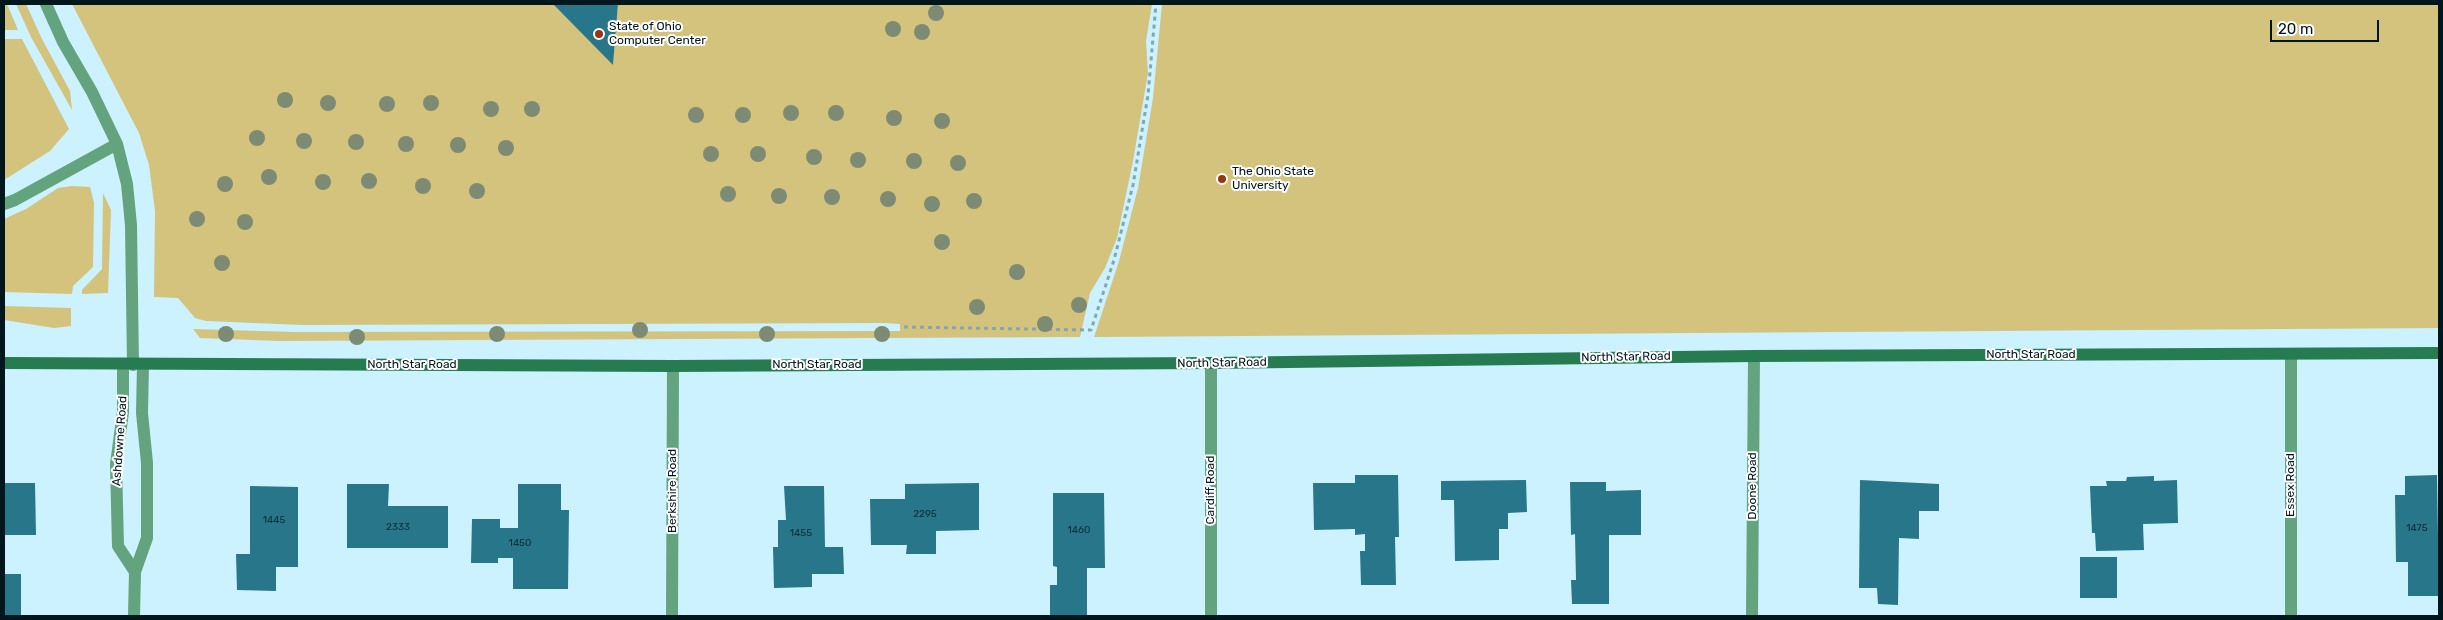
<!DOCTYPE html>
<style>
body{margin:0}
#map{position:relative;width:2443px;height:620px;overflow:hidden;background:#cbf2fe;font-family:Rubik,sans-serif}
canvas{display:block}
.frame{position:absolute;inset:0;border:5px solid #00161d;pointer-events:none}
.scale{position:absolute;left:2270px;top:20px;width:109px;height:22px;box-sizing:border-box;border:2px solid #00161d;border-top:0;padding-left:6px;font-size:15px;line-height:18px;white-space:nowrap;color:#00161d;-webkit-text-stroke:4px #fff;paint-order:stroke}
</style>
<div id="map">
<canvas width="2443" height="620"></canvas>
<div class="frame"></div>
<div class="scale">20 m</div>
</div>
<script>
const context = document.querySelector('canvas').getContext('2d');
context.lineJoin = 'round';
function paint(path, color) { context.fillStyle = color; context.fill(path, 'evenodd'); }
const poly = rows => new Path2D(rows.map(r => 'M' + r).join(''));
function trace(path, color, width, dash) { context.strokeStyle = color; context.lineWidth = width; context.lineCap = dash ? 'butt' : 'round'; context.setLineDash(dash || []); context.stroke(path); }
function label(font, color, halo, rows, align = 'center') {
  context.font = font + ' Rubik,sans-serif'; context.lineWidth = 4; context.setLineDash([]); context.textBaseline = 'middle'; context.strokeStyle = halo; context.fillStyle = color; for (const [text, x, y, turn = 0] of rows) {
    context.save(); context.translate(x, y); context.rotate((+turn || 0) * Math.PI / 180); context.textAlign = isNaN(turn) ? turn : align; if (halo) context.strokeText(text, 0, 0); context.fillText(text, 0, 0); context.restore();
  }
}
const green = poly([
 [4,4,7,4,18,30,4,30],
 [16,4,26,4,42,39,70,91,72,110,31,37],
 [72,4,553,4,613,64,618,4,1152,4,1146,41,1148,73,1133,161,1117,238,1105,268,1090,293,1080,337,279,341,200,338,193,329,294,332,900,331,900,324,884,323,303,325,206,321,195,318,178,298,154,297,155,211,149,165,139,133],
 [1162,4,2439,4,2439,328,1094,337,1119,261,1138,188,1153,98],
 [4,39,22,39,69,129,50,151,4,180],
 [72,186,90,187,94,203,93,267,73,286,72,294,4,292,4,219,26,209,58,188],
 [103,193,111,210,108,293,82,294,82,290,102,269],
 [4,306,71,308,71,326,54,328,4,320]
]);
const building = poly([
 [553,4,618,4,613,65],
 [1355,475,1398,475,1399,537,1395,537,1396,585,1361,585,1360,551,1365,551,1365,534,1355,535,1355,529,1314,530,1313,483,1355,483],
 [2437,475,2439,596,2408,596,2408,562,2396,562,2395,495,2405,495,2405,476],
 [2154,476,2154,481,2177,480,2178,523,2143,524,2144,550,2096,551,2095,533,2092,533,2090,486,2107,486,2106,481,2126,481,2127,477],
 [1526,480,1527,512,1508,513,1508,529,1499,529,1499,560,1455,561,1454,500,1441,500,1441,481],
 [1860,480,1939,484,1939,511,1919,511,1919,539,1899,538,1898,605,1878,604,1877,588,1859,588],
 [1570,482,1606,482,1606,491,1641,490,1641,535,1609,535,1609,604,1572,604,1571,580,1576,580,1575,534,1571,535],
 [4,483,35,483,36,535,4,535],
 [979,483,979,530,936,531,936,554,906,554,907,545,871,545,870,499,905,499,905,484],
 [347,484,389,484,388,506,448,506,448,548,347,548],
 [518,484,561,484,561,510,569,510,568,589,513,589,513,558,498,558,498,563,471,563,472,519,500,519,500,528,518,528],
 [250,486,298,487,298,567,276,567,276,591,237,590,236,554,250,554],
 [784,486,824,486,825,547,843,547,844,574,812,574,812,587,774,588,773,547,778,547,778,520,786,520],
 [1053,493,1104,493,1105,568,1087,568,1087,616,1050,616,1050,585,1057,585,1057,567,1053,566],
 [2080,557,2117,557,2117,598,2080,598],
 [4,574,21,574,21,616,4,616]
]);
const path = poly([
 [904,327,1091,330,1114,260,1133,185,1148,95,1156,4]
]);
const lane = poly([
 [46,4,63,42,92,92,117,144,127,184,131,225,133,365],
 [4,204,15,200,117,144]
]);
const street = poly([
 [1211,363,1211,616],
 [123,365,123,412,116,464,118,546,135,572],
 [134,616,135,572,147,538,147,463,142,413,143,365],
 [672,616,673,366],
 [1752,616,1754,356],
 [2291,616,2291,354]
]);
const secondary = poly([
 [4,363,673,366,1211,363,1754,356,2439,353]
]);
const trees = [
 [936,13],
 [893,29],
 [922,32],
 [285,100],
 [328,103],
 [431,103],
 [387,104],
 [491,109],
 [532,109],
 [791,113],
 [836,113],
 [696,115],
 [743,115],
 [894,118],
 [942,121],
 [257,138],
 [304,141],
 [356,142],
 [406,144],
 [458,145],
 [506,148],
 [711,154],
 [758,154],
 [814,157],
 [858,160],
 [914,161],
 [958,163],
 [269,177],
 [369,181],
 [323,182],
 [225,184],
 [423,186],
 [477,191],
 [728,194],
 [779,196],
 [832,197],
 [888,199],
 [974,201],
 [932,204],
 [197,219],
 [245,222],
 [942,242],
 [222,263],
 [1017,272],
 [1079,305],
 [977,307],
 [1045,324],
 [640,330],
 [226,334],
 [497,334],
 [767,334],
 [882,334],
 [357,337]
];
const markers = [
 [599,34,5,"#9b3411"],
 [1222,179,5,"#9b3411"]
];
const numberNames = [
 ["2295",925,514],
 ["1445",274,520],
 ["2333",398,527],
 ["1475",2417,528],
 ["1460",1079,530],
 ["1455",801,533],
 ["1450",520,543]
];
const poiNames = [
 ["State of Ohio",609,27],
 ["Computer Center",609,41],
 ["The Ohio State",1232,172],
 ["University",1232,186]
];
const streetNames = [
 ["North Star Road",2031,355],
 ["North Star Road",1626,357,-1],
 ["North Star Road",1222,363,-1],
 ["North Star Road",412,365],
 ["North Star Road",817,365],
 ["Ashdowne Road",120,441,-86],
 ["Essex Road",2291,485,-90],
 ["Doone Road",1753,486,-90],
 ["Cardiff Road",1211,490,-90],
 ["Berkshire Road",673,491,-90]
];
paint(green, '#d3c37c');
paint(building, '#287689');
trace(path, '#85a6b0', 3, [4, 4]);
trace(lane, '#63a37e', 12);
trace(street, '#63a37e', 12);
trace(secondary, '#277b51', 12);
context.fillStyle = '#7e8b74';
for (const [x, y] of trees) { context.beginPath(); context.arc(x, y, 8, 0, 2 * Math.PI); context.fill(); }
for (const [x, y, r, color] of markers) { const dot = new Path2D(); dot.arc(x, y, r, 0, 2 * Math.PI); context.fillStyle = color; context.fill(dot); trace(dot, '#fff', 2); }
label('10px', '#0a2e38', null, numberNames);
label('12px', '#00161d', '#fff', poiNames, 'left');
label('12px', '#00161d', '#fff', streetNames);
</script>
